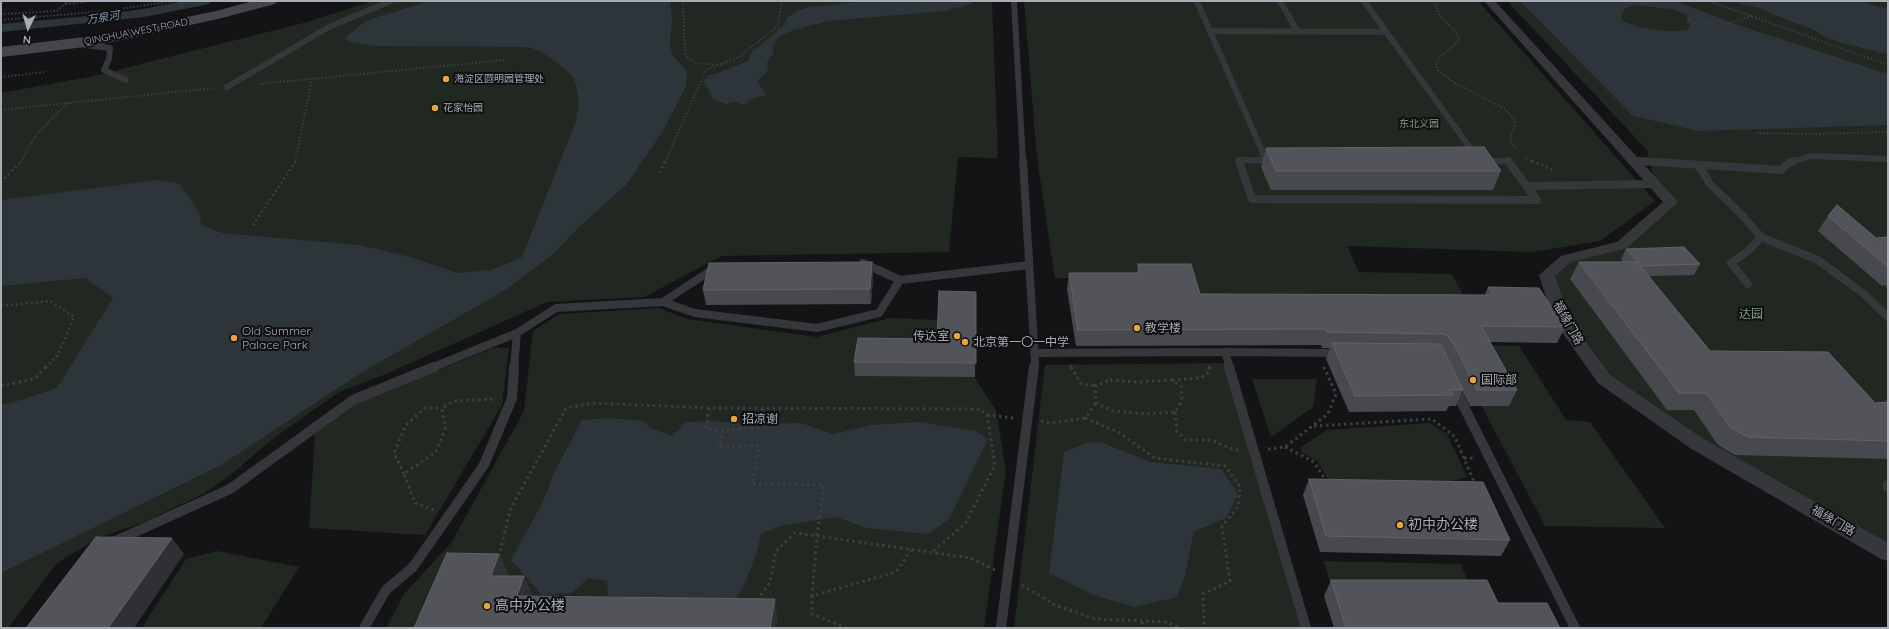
<!DOCTYPE html>
<meta charset="utf-8">
<style>
body{margin:0}
#map{position:relative;width:1889px;height:629px;overflow:hidden;background:#141416;font-family:Quicksand,sans-serif}
canvas{display:block}
.frame{position:absolute;inset:0;border:2px solid #a7acb5;pointer-events:none}
.north{position:absolute;left:8px;top:8px;width:40px;height:40px;-webkit-text-stroke:3px #0f0f11;paint-order:stroke;rotate:185deg;font-size:11px;font-weight:700;line-height:16px;text-align:center;color:#a7acb5}
.north::after{content:'';display:block;margin:auto;width:14px;height:18px;background:#a7acb5;clip-path:polygon(50% 0,100% 100%,50% 72%,0 100%)}
</style>
<div id="map">
<canvas width="1889" height="629"></canvas>
<div class="frame"></div>
<div class="north">N</div>
</div>
<script>
const context = document.querySelector('canvas').getContext('2d');
context.lineJoin = 'round';
function paint(path, color) { context.fillStyle = color; context.fill(path, 'evenodd'); }
const poly = rows => new Path2D(rows.map(r => 'M' + r).join(''));
function trace(path, color, width, dash) { context.strokeStyle = color; context.lineWidth = width; context.lineCap = dash ? 'butt' : 'round'; context.setLineDash(dash || []); context.stroke(path); }
function label(font, color, halo, rows, align = 'center') {
  context.font = font + ' Quicksand,"Noto Sans SC",sans-serif'; context.lineWidth = 4; context.setLineDash([]); context.textBaseline = 'middle'; context.strokeStyle = halo; context.fillStyle = color; for (const [text, x, y, turn = 0] of rows) {
    context.save(); context.translate(x, y); context.rotate((+turn || 0) * Math.PI / 180); context.textAlign = isNaN(turn) ? turn : align; if (halo) context.strokeText(text, 0, 0); context.fillText(text, 0, 0); context.restore();
  }
}
const green = poly([
 [373,1,992,1,998,158,958,157,949,252,722,256,644,297,547,302,386,374,339,392,274,438,229,476,203,494,144,522,98,538,56,564,8,628,1,628,1,93,94,76,307,22],
 [1024,1,1478,1,1655,201,1600,241,1532,252,1347,246,1359,272,1452,274,1489,345,1519,346,1566,420,1590,422,1665,528,1545,526,1481,405,1509,406,1199,305,1191,276,1055,278,1037,158],
 [1507,1,1886,1,1888,3,1888,553,1604,379,1570,332,1547,275,1566,259,1622,245,1670,202,1655,184,1647,150],
 [659,308,687,319,817,337,890,318,938,320,996,411,1006,470,984,628,777,628,778,620,501,596,509,575,434,628,386,628,404,594,451,543,524,411,533,331,559,314],
 [493,348,509,348,502,405,425,535,309,528,315,433,356,403],
 [1229,363,1306,628,1014,628,1045,365],
 [1252,379,1317,379,1313,407,1271,437],
 [1429,423,1447,434,1467,477,1449,482,1341,490,1328,479,1317,461,1303,453,1300,448,1327,430],
 [217,551,299,567,261,628,143,628,146,621,186,559],
 [1324,561,1461,564,1471,590,1331,586]
]);
const water = poly([
 [431,1,670,1,672,18,670,45,672,54,687,72,686,86,663,131,626,185,581,225,551,256,505,290,361,373,221,465,1,573,1,404,11,403,57,388,113,298,85,278,1,286,1,200,158,180,180,184,200,214,201,225,222,233,359,245,410,257,458,273,491,270,522,257,576,121,579,102,576,85,572,75,542,52,529,47,376,46,349,42,345,38,363,23,374,18],
 [870,1,975,1,967,5,945,11,828,21,793,30,779,37,773,45,773,54,767,62,768,70,757,82,767,95,748,100,749,103,742,105,738,102,732,102,727,104,714,100,706,85,703,83,708,75,712,75,748,61,751,53,783,26,788,17,799,10,810,7],
 [1520,1,1675,1,1738,25,1888,74,1888,125,1699,131,1633,116],
 [1637,5,1675,10,1686,14,1690,28,1685,31,1665,31,1639,27,1623,21,1621,17,1624,9],
 [1731,1,1861,1,1880,7,1888,8,1888,54,1841,43,1825,37,1812,29,1774,15,1764,9],
 [608,418,644,421,650,428,672,436,686,422,712,421,746,424,801,423,833,434,872,425,919,422,975,431,988,439,949,519,928,534,867,528,836,517,780,526,761,534,758,548,746,581,734,603,608,596,607,581,588,578,572,593,542,595,511,560,543,502,554,473,582,420],
 [1101,442,1150,462,1221,469,1238,494,1226,518,1194,531,1185,576,1177,597,1134,607,1091,594,1049,573,1064,452,1086,443]
]);
const canal = poly([
 [183,1,211,1,209,4,144,17,1,32,1,24,89,16,144,9,183,1]
]);
const pathFar2 = poly([
 [683,1,685,55,696,63,719,65],
 [1434,1,1440,16,1457,33,1459,41,1441,56,1436,64,1438,71,1455,83,1505,109,1514,119,1515,127,1511,134,1511,142,1516,149],
 [1709,1,1888,65],
 [66,4,90,1],
 [181,7,182,1],
 [1,14,57,11,68,1],
 [1,20,106,11,174,1],
 [1687,21,1695,23,1700,21,1710,23,1717,21,1725,24,1752,16],
 [1,77,46,72],
 [259,84,505,60],
 [1,110,214,88],
 [1756,133,1811,134,1888,132],
 [1524,158,1534,162],
 [21,162,36,135,67,103],
 [295,162,312,79],
 [665,162,706,70,739,57,778,26,782,1]
]);
const pathFar1 = poly([
 [1532,161,1555,171],
 [660,173,665,161],
 [1,182,22,161],
 [253,225,296,161],
 [1,306,50,301,74,317,58,355,45,368],
 [1070,365,1072,368],
 [1209,366,1209,368]
]);
const path = poly([
 [1071,367,1081,384,1095,386],
 [1110,380,1136,382,1171,380,1181,386,1182,400,1175,412,1147,414,1113,411,1096,403,1095,386,1110,380],
 [1172,380,1201,378,1210,371,1209,367],
 [1,386,34,379,46,367],
 [709,408,706,429,723,430,758,428,763,409],
 [1175,412,1177,432,1186,440,1212,440,1234,450,1239,450],
 [987,415,1014,418],
 [1085,418,1118,432,1155,458,1225,466,1240,486,1238,507,1222,526,1230,581,1203,594,1204,628],
 [1041,421,1050,423,1085,418,1096,403],
 [1314,426,1432,419,1455,437,1474,482,1471,483],
 [723,430,719,446,759,446,752,484,824,485,817,536,795,533,776,551,770,582,756,602],
 [1285,447,1314,462,1326,481],
 [1268,449,1285,447,1328,414,1336,394,1324,367],
 [1464,458,1473,458],
 [404,474,394,453,406,425,425,408,442,408],
 [434,510,415,503,404,474,436,452,445,429,442,408,454,401,496,399],
 [499,557,510,510,566,408,592,403,709,408,980,409,987,415,995,465,965,524,931,553],
 [1022,585,1055,605,1096,619,1167,622,1179,628],
 [812,596,817,536,971,558,995,570],
 [1142,622,1143,628],
 [847,628,812,614,812,596,896,572,911,550]
]);
const laneFar2 = poly([
 [1014,1,1023,162],
 [1197,1,1266,160],
 [1280,1,1297,31],
 [1364,1,1476,156],
 [1211,31,1386,32],
 [85,45,110,48,109,59,104,70,126,80],
 [227,87,329,27,391,1],
 [1634,161,1657,162],
 [1240,162,1239,160,1508,161,1509,162],
 [1791,162,1811,156,1888,159]
]);
const laneFar1 = poly([
 [1023,161,1035,360,1034,368],
 [1239,161,1252,199,1537,200,1508,161],
 [1640,161,1781,170,1789,163,1794,161],
 [1698,165,1710,184,1741,214,1761,237,1749,250,1731,263,1748,284],
 [1526,186,1655,184],
 [1761,237,1818,260,1865,295,1888,317],
 [863,263,900,280],
 [663,302,716,267],
 [1225,352,1338,353],
 [1034,353,1225,352,1230,368],
 [431,368,517,333],
 [514,368,517,333,556,308,663,302,695,313,817,328,879,313,900,280,1029,265]
]);
const lane = poly([
 [1229,367,1306,628],
 [1455,389,1575,628],
 [1888,485,1888,487],
 [113,542,230,489,353,400,434,367],
 [364,628,386,590,413,567,484,465,512,398,514,367],
 [1001,628,1034,367]
]);
const street = poly([
 [1484,1,1495,1,1678,202,1627,248,1571,262,1555,276,1566,309,1577,330,1610,375,1702,438,1888,543,1888,561,1881,559,1690,448,1598,383,1562,332,1550,309,1539,275,1561,256,1617,242,1663,202,1484,1]
]);
const secondary = poly([
 [253,1,277,1,275,4,218,19,93,46,1,57,1,47,93,36,216,11,253,1]
]);
const wall = poly([
 [1266,148,1501,171,1493,190,1271,190,1261,167],
 [1828,216,1876,238,1888,237,1888,289,1885,285,1882,286,1818,231],
 [1626,249,1700,264,1694,275,1649,276,1710,351,1875,403,1888,402,1888,459,1735,455,1718,445,1694,410,1667,410,1570,279,1579,262,1623,262,1621,259],
 [872,262,873,277,871,304,706,305,703,290],
 [1138,264,1200,294,1485,295,1488,287,1565,327,1557,343,1490,342,1517,390,1509,406,1470,406,1462,391,1456,406,1449,406,1446,411,1349,412,1326,359,1330,348,1322,348,1321,345,1076,346,1067,289,1069,273,1137,273],
 [976,292,975,377,855,376,854,362,937,339],
 [1309,479,1510,540,1501,556,1320,552,1303,495],
 [1331,580,1498,603,1560,628,1334,628,1324,596]
]);
const shadedWall = poly([
 [872,262,873,277,871,304,870,289],
 [172,538,184,554,134,628,108,628],
 [499,554,509,575,501,596,491,576],
 [524,576,533,596,517,596],
 [775,599,778,620,777,628,770,628]
]);
const building = poly([
 [1484,147,1501,171,1276,171,1266,148,1484,147],
 [1837,205,1876,238,1888,237,1888,267,1828,216,1837,205],
 [1684,247,1700,264,1642,266,1626,249,1684,247],
 [872,262,870,289,703,290,709,263,872,262],
 [1579,262,1637,262,1710,351,1828,352,1875,403,1888,402,1888,441,1748,437,1731,428,1706,393,1679,393,1579,262],
 [1138,264,1191,264,1200,294,1493,295,1488,287,1539,288,1565,327,1481,326,1517,390,1477,390,1456,348,1448,336,1444,334,1327,332,1326,329,1078,330,1069,273,1140,273,1138,264],
 [939,291,976,292,976,363,854,362,858,338,937,339,939,291],
 [1332,343,1441,344,1463,390,1450,390,1453,395,1355,396,1332,343],
 [1309,479,1483,482,1510,540,1326,536,1309,479],
 [96,537,172,538,108,628,26,628,96,537],
 [447,553,499,554,491,576,524,576,517,596,775,599,770,628,414,628,447,553],
 [1331,580,1487,580,1498,603,1547,603,1560,628,1346,628,1331,580]
]);
const markers = [
 [446,79,4,"#e5a63e"],
 [435,108,4,"#e5a63e"],
 [1137,328,4,"#e5a63e"],
 [957,336,4,"#e5a63e"],
 [234,338,4,"#e5a63e"],
 [965,342,4,"#e5a63e"],
 [1473,380,4,"#e5a63e"],
 [734,419,4,"#e5a63e"],
 [1400,525,4,"#e5a63e"],
 [487,606,4,"#e5a63e"]
];
const farStreetnames = [
 ["QINGHUA WEST ROAD",136,32,-11]
];
const farPoinames = [
 ["海淀区圆明园管理处",454,79],
 ["花家怡园",443,108]
];
const farParknames = [
 ["东北义园",1419,124]
];
const farWaternames = [
 ["万泉河",103,18,-9]
];
const parkNames = [
 ["达园",1751,314]
];
const streetNames = [
 ["福缘门路",1568,323,61],
 ["福缘门路",1833,521,30]
];
const poiNames = [
 ["教学楼",1145,328],
 ["Old Summer",242,331],
 ["Palace Park",242,345],
 ["传达室",949,336,"right"],
 ["北京第一〇一中学",973,342],
 ["国际部",1481,380],
 ["招凉谢",742,419]
];
const nearPoinames = [
 ["初中办公楼",1408,525],
 ["高中办公楼",495,606]
];
paint(green, '#212821');
paint(water, '#2d353b');
paint(canal, '#2d353b');
trace(pathFar2, '#3c3e42', 2, [1.5, 2]);
trace(pathFar1, '#3c3e42', 2.5, [2, 3]);
trace(path, '#3c3e42', 3, [2.5, 3.5]);
trace(laneFar2, '#36373b', 6);
trace(laneFar1, '#36373b', 8);
trace(lane, '#36373b', 10);
paint(street, '#36373b');
paint(secondary, '#44464b');
paint(wall, '#48494e');
paint(shadedWall, '#2f3033');
paint(building, '#525459');
trace(building, '#606267', 1);
for (const [x, y, r, color] of markers) { const dot = new Path2D(); dot.arc(x, y, r, 0, 2 * Math.PI); context.fillStyle = color; context.fill(dot); trace(dot, '#0f0f11', 1.5); }
label('10px', '#a7acb5', '#0f0f11', farStreetnames);
label('10px', '#a7acb5', '#0f0f11', farPoinames, 'left');
label('10px', '#7f9f80', '#0f0f11', farParknames);
label('italic 11px', '#809aae', '#0f0f11', farWaternames);
label('12px', '#7f9f80', '#0f0f11', parkNames);
label('12px', '#a7acb5', '#0f0f11', streetNames);
label('12px', '#a7acb5', '#0f0f11', poiNames, 'left');
label('14px', '#a7acb5', '#0f0f11', nearPoinames, 'left');
</script>
